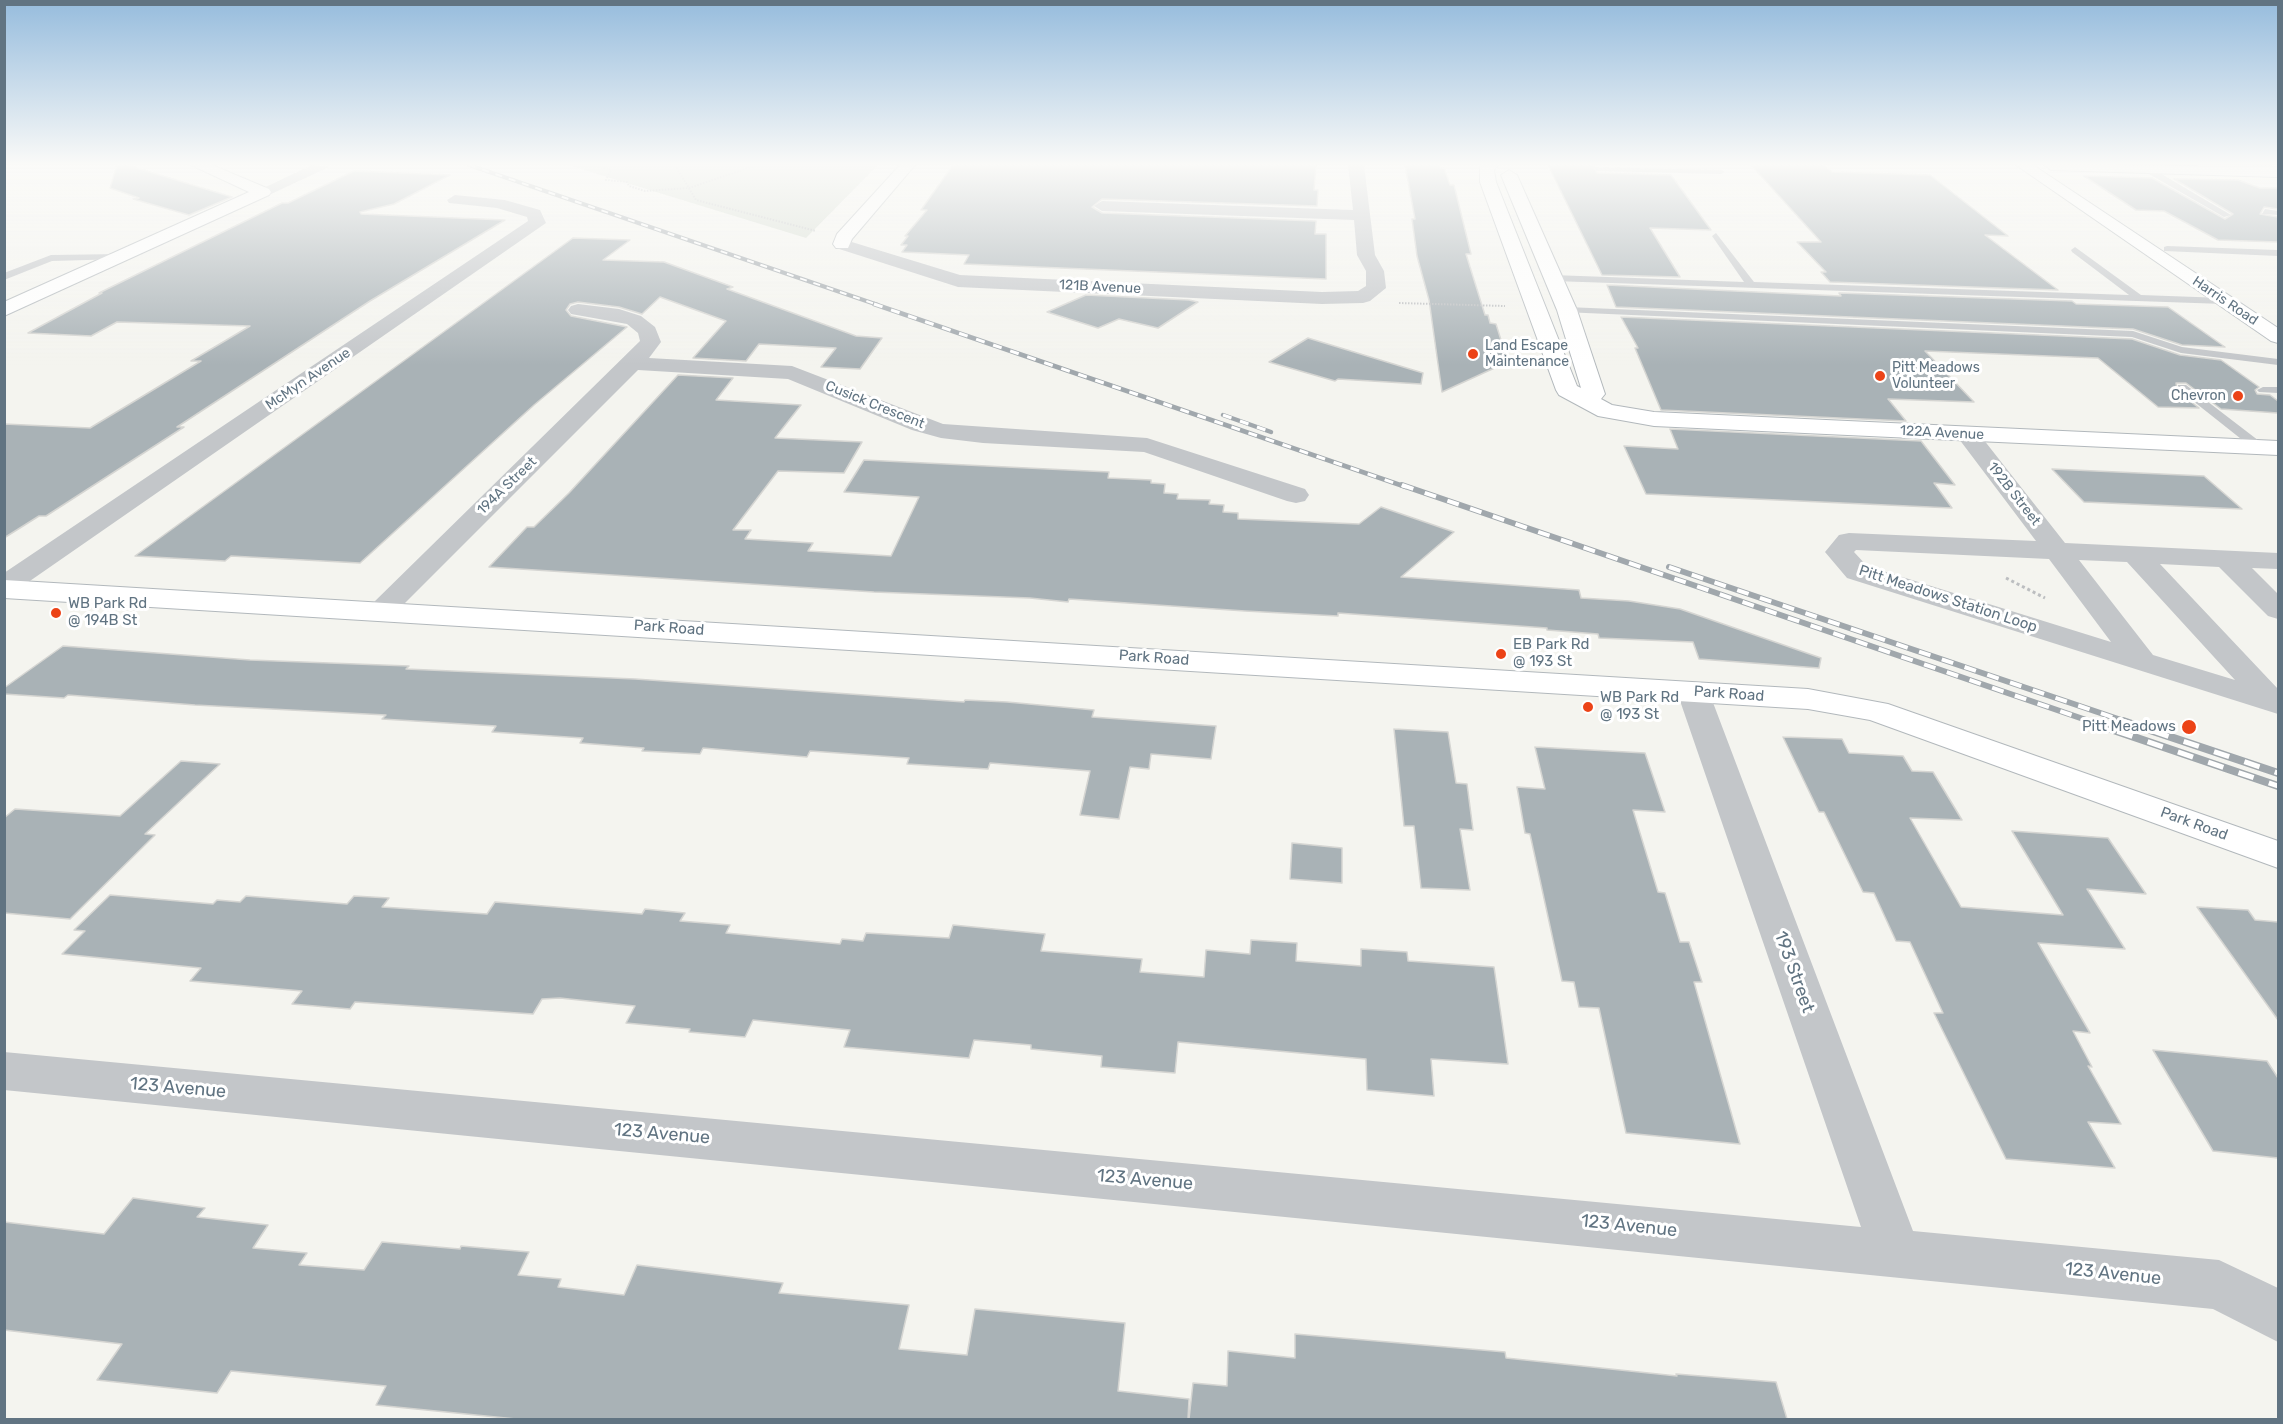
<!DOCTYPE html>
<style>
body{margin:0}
#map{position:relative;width:2283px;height:1424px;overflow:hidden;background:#f4f4ef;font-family:Rubik,sans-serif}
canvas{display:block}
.frame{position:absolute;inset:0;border:6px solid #617482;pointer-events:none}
</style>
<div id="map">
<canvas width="2283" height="1424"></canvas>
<div class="frame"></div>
</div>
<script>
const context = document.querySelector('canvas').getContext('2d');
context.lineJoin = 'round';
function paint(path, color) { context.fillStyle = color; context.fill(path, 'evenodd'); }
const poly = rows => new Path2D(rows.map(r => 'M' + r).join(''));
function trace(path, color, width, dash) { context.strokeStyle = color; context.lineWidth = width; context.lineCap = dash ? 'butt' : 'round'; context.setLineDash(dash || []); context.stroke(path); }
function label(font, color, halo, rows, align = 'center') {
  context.font = font + ' Rubik,sans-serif'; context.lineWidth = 6; context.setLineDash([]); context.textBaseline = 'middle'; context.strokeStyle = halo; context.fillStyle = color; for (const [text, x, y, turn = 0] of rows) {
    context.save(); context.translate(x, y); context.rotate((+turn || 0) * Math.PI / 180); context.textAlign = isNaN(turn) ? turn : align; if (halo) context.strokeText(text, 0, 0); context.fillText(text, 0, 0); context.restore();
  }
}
const green = poly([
 [568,165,878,165,806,238]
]);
const building = poly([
 [117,165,127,165,232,197,189,215,133,199,139,198,110,188,117,165],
 [953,165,1316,165,1314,190,1318,190,1317,206,1102,199,1092,207,1102,213,1316,221,1315,234,1326,234,1326,279,964,264,969,255,902,252,907,245,901,245,908,236,905,236,927,210,921,210,953,165],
 [1405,165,1438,165,1440,168,1444,168,1450,185,1454,185,1471,254,1466,254,1485,315,1488,315,1490,323,1496,324,1506,356,1491,362,1501,365,1442,392,1429,300,1417,256,1412,219,1415,219,1405,165],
 [1548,165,1593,165,1597,173,1671,175,1711,230,1650,228,1680,277,1602,275,1548,165],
 [1751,165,1824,165,1832,172,1930,175,2008,236,1985,235,2058,290,1830,282,1821,272,1826,272,1797,242,1821,242,1751,165],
 [354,171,450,175,394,204,360,212,361,214,505,220,370,301,177,427,184,427,46,516,39,516,4,538,4,424,90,428,201,361,191,361,250,326,117,322,91,336,28,333,102,293,99,293,282,203,288,203,354,171],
 [2084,176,2152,178,2225,219,2233,214,2174,179,2238,180,2260,188,2278,188,2278,209,2264,207,2260,214,2278,217,2278,242,2218,240,2164,211,2136,210,2084,176],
 [573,238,630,240,603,260,664,262,733,287,727,289,856,336,882,338,860,369,821,367,836,348,759,344,746,361,693,358,726,321,660,297,642,314,619,307,578,302,570,304,566,310,571,316,627,327,534,405,360,563,231,556,225,561,135,556,573,238],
 [1607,285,1841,296,1839,293,2072,301,2076,304,2168,307,2225,347,2182,345,2133,329,1616,307,1607,285],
 [1086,295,1189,300,1198,302,1158,328,1119,319,1098,328,1047,312,1086,295],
 [1621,317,2132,339,2180,355,2221,360,2259,387,2255,390,2257,394,2270,395,2278,401,2278,413,2221,409,2186,383,2176,383,2177,391,2199,408,2158,407,2098,358,1925,351,1974,402,1888,399,1906,421,1661,410,1635,348,1638,348,1621,317],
 [1308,338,1423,373,1421,384,1338,379,1335,381,1269,362,1308,338],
 [678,375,733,378,716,400,801,405,775,438,862,442,844,473,778,471,733,530,751,530,745,539,813,543,808,551,891,556,919,497,844,492,864,460,1109,472,1108,478,1151,480,1151,483,1165,484,1164,493,1178,494,1177,499,1210,500,1209,504,1224,505,1223,512,1238,513,1238,519,1359,524,1381,507,1454,532,1401,577,1579,590,1581,598,1629,601,1680,609,1821,658,1819,668,1699,659,1693,642,1599,638,1598,634,1547,630,1547,628,1338,613,1338,616,1245,611,1069,599,1068,602,1030,598,874,592,489,567,527,527,534,527,569,493,678,375],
 [1670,429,1921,441,1955,485,1934,483,1952,508,1646,494,1624,446,1678,449,1670,429],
 [2052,469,2204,476,2242,509,2084,502,2052,469],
 [63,646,250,660,409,666,406,669,635,679,964,702,965,700,1007,702,1094,710,1092,717,1216,726,1211,759,1151,754,1149,769,1130,767,1119,819,1080,815,1090,771,990,763,988,769,907,764,909,758,810,751,807,757,703,748,700,754,642,751,644,748,580,743,583,738,492,732,496,726,382,719,386,715,195,705,68,695,64,698,4,694,4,688,63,646],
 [1394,729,1448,732,1456,783,1467,784,1473,830,1460,829,1470,890,1421,888,1414,826,1404,826,1394,729],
 [1783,737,1842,739,1849,753,1903,756,1912,771,1933,772,1962,820,1910,818,1961,907,2063,915,2012,831,2108,838,2146,894,2087,889,2125,949,2038,943,2090,1033,2073,1031,2092,1067,2088,1066,2121,1124,2088,1122,2115,1168,2006,1159,1934,1013,1943,1013,1910,942,1896,941,1874,893,1863,892,1824,812,1819,812,1783,737],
 [1535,747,1645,753,1665,812,1633,810,1658,892,1665,893,1680,942,1689,942,1702,982,1694,982,1740,1144,1626,1133,1599,1008,1579,1007,1574,982,1562,981,1530,834,1525,833,1517,787,1545,789,1535,747],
 [181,761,220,764,145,834,155,835,70,919,4,913,4,818,15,809,120,816,181,761],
 [1292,843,1342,848,1342,883,1290,879,1292,843],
 [110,895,213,904,217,900,240,902,246,896,347,904,354,896,389,898,382,907,487,914,495,902,642,914,645,909,685,913,680,921,730,925,726,933,840,944,842,939,863,941,866,933,949,938,953,925,1045,934,1041,951,1142,959,1140,972,1204,977,1206,950,1250,954,1251,940,1297,943,1296,961,1361,966,1361,949,1407,952,1408,961,1494,967,1508,1064,1431,1059,1434,1096,1367,1090,1366,1059,1178,1042,1175,1073,1101,1067,1102,1056,1031,1049,1031,1045,974,1040,969,1058,844,1047,850,1030,753,1020,745,1037,689,1032,690,1029,626,1023,635,1006,560,998,542,999,533,1014,355,1002,350,1009,292,1004,302,991,190,981,201,968,62,954,85,931,74,930,110,895],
 [2197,907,2248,910,2255,920,2278,922,2278,1020,2197,907],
 [2153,1050,2267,1061,2278,1078,2278,1158,2213,1151,2153,1050],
 [133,1198,205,1208,197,1217,268,1225,253,1248,307,1253,299,1265,364,1270,382,1242,460,1249,461,1246,529,1252,518,1275,561,1279,558,1287,624,1295,637,1265,783,1283,779,1293,909,1305,899,1349,967,1355,975,1309,1125,1323,1118,1391,1189,1399,1188,1419,516,1419,376,1405,386,1386,231,1371,217,1393,97,1380,122,1344,4,1330,4,1222,104,1234,133,1198],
 [1295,1334,1505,1352,1506,1358,1677,1376,1676,1374,1776,1382,1787,1419,1189,1419,1193,1383,1227,1386,1228,1351,1295,1358,1295,1334]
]);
const pathFar1 = poly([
 [592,165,611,170,606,180,627,182,629,186,645,191,689,188,757,165],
 [675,165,696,200,816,231],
 [1399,303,1505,306]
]);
const path = poly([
 [2006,578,2045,598]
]);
const lane = poly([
 [2142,166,2148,166,2231,215,2224,217,2142,170,2142,166],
 [1594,167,1721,170,1725,172,1721,174,1597,171,1594,167],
 [2265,209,2278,211,2278,215,2262,214,2265,209],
 [1716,233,1754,282,2129,295,2072,252,2071,250,2075,247,2141,295,2224,298,2229,301,2224,304,1553,281,1548,278,1553,275,1744,282,1712,236,1716,233],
 [2167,246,2278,250,2278,256,2164,251,2164,247,2167,246],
 [120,254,125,257,123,259,52,261,4,280,4,273,51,255,120,254],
 [1567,307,2133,331,2182,347,2278,359,2278,365,2181,353,2132,337,1563,312,1562,310,1567,307],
 [2178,385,2186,385,2263,444,2263,450,2255,450,2178,389,2178,385],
 [2263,387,2278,387,2278,393,2259,392,2257,390,2263,387]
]);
const street = poly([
 [312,165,329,167,269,195,257,195,255,192,312,165],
 [1348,165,1364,165,1375,255,1384,271,1386,288,1370,301,1363,303,1322,304,958,287,836,248,833,244,842,239,960,275,1322,292,1358,291,1366,286,1366,271,1357,255,1354,220,1102,211,1094,206,1102,201,1353,210,1348,165],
 [455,195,505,200,540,210,546,223,14,592,4,595,4,573,528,221,527,217,497,208,449,203,447,200,455,195],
 [578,304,619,309,641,316,655,327,661,342,649,358,792,366,943,424,1147,438,1305,489,1309,495,1305,501,1296,503,1287,501,1144,452,983,443,941,438,912,430,788,379,638,370,392,616,382,619,372,616,367,610,372,604,640,341,638,333,627,324,571,314,568,310,571,306,578,304],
 [1968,428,1976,430,2065,543,2278,553,2278,569,2252,568,2278,594,2278,619,2268,616,2219,567,2160,564,2278,689,2278,714,1847,578,1825,552,1839,535,1849,533,2036,541,1956,435,1960,430,1968,428],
 [1856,550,2049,559,2111,642,1867,566,1854,552,1856,550],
 [2079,560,2127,562,2235,680,2153,655,2079,560],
 [1693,682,1704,685,1709,692,1913,1231,2219,1260,2278,1288,2278,1342,2213,1309,4,1090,4,1052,1861,1227,1677,692,1682,685,1693,682]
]);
const secondary = poly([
 [191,165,212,165,269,189,271,192,269,195,4,316,4,302,249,192,191,165],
 [900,165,915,165,852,239,848,248,836,248,833,244,837,234,900,165],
 [1480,165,1498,165,1494,170,1496,182,1577,386,1581,388,1557,310,1501,175,1509,170,1517,175,1577,310,1605,394,1601,399,1612,405,1654,412,2278,441,2278,455,1654,426,1598,416,1559,395,1556,390,1480,182,1480,165],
 [2016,165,2033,165,2278,328,2278,343,2271,341,2016,165],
 [2044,165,2278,167,2278,177,2051,170,2044,165],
 [4,580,1808,689,1888,704,2278,841,2278,868,1870,720,1808,709,4,598,4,580]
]);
const railFar3 = poly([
 [469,165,878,305]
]);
const railFar2 = poly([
 [874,304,1406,487],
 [1223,415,1271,432]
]);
const railFar1 = poly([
 [1402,485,2092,722],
 [1669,567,2127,722]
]);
const rail = poly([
 [2087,721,2278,786],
 [2123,721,2278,773]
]);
const markers = [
 [1473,354,6,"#ec4317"],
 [1880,376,6,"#ec4317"],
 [2238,396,6,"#ec4317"],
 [56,613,6,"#ec4317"],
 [1501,654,6,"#ec4317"],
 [1588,707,6,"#ec4317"],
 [2189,727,8,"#ec4317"]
];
const farStreetnames = [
 ["121B Avenue",1100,287,3],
 ["Harris Road",2225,301,34],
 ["McMyn Avenue",308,379,-34],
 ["Cusick Crescent",875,405,22],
 ["122A Avenue",1942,433,3],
 ["194A Street",507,486,-44],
 ["192B Street",2014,494,52]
];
const farPoinames = [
 ["Land Escape",1485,346],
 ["Maintenance",1485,362],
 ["Pitt Meadows",1892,368],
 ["Volunteer",1892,384],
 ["Chevron",2226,396,"right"]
];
const streetNames = [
 ["Pitt Meadows Station Loop",1948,599,18],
 ["Park Road",669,628,4],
 ["Park Road",1154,658,4],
 ["Park Road",1729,694,4],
 ["Park Road",2194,824,20]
];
const poiNames = [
 ["WB Park Rd",68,604],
 ["@ 194B St",68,621],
 ["EB Park Rd",1513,645],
 ["@ 193 St",1513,662],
 ["WB Park Rd",1600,698],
 ["@ 193 St",1600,715],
 ["Pitt Meadows",2176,727,"right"]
];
const nearStreetnames = [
 ["193 Street",1794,972,70],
 ["123 Avenue",178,1088,5],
 ["123 Avenue",662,1134,5],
 ["123 Avenue",1145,1180,5],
 ["123 Avenue",1629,1226,6],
 ["123 Avenue",2113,1274,6]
];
paint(green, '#d4dbd0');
paint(building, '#a9b2b6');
trace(building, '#d5d5d2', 1.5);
trace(secondary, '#b2b8bc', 2);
trace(pathFar1, '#bcbec0', 2, [1.5, 1.5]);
trace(path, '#bcbec0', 3, [3, 3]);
paint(lane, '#c3c6c9');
paint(street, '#c3c6c9');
paint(secondary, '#fff');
trace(railFar3, '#a0a7ac', 4);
trace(railFar2, '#a0a7ac', 4.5);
trace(railFar1, '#a0a7ac', 6);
trace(rail, '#a0a7ac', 8);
trace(railFar3, '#fff', 2, [7]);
trace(railFar2, '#fff', 3, [9]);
trace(railFar1, '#fff', 4, [12]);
trace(rail, '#fff', 5, [16]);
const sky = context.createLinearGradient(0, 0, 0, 365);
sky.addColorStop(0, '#96bcdd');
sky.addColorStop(0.45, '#fafaf8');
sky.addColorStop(1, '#fafaf800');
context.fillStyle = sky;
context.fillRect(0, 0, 2283, 365);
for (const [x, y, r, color] of markers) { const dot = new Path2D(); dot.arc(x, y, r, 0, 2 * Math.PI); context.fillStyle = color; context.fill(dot); trace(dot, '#fff', 2); }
label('14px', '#617482', '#fff', farStreetnames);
label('14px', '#617482', '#fff', farPoinames, 'left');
label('15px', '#617482', '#fff', streetNames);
label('15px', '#617482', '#fff', poiNames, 'left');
label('18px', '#617482', '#fff', nearStreetnames);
</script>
